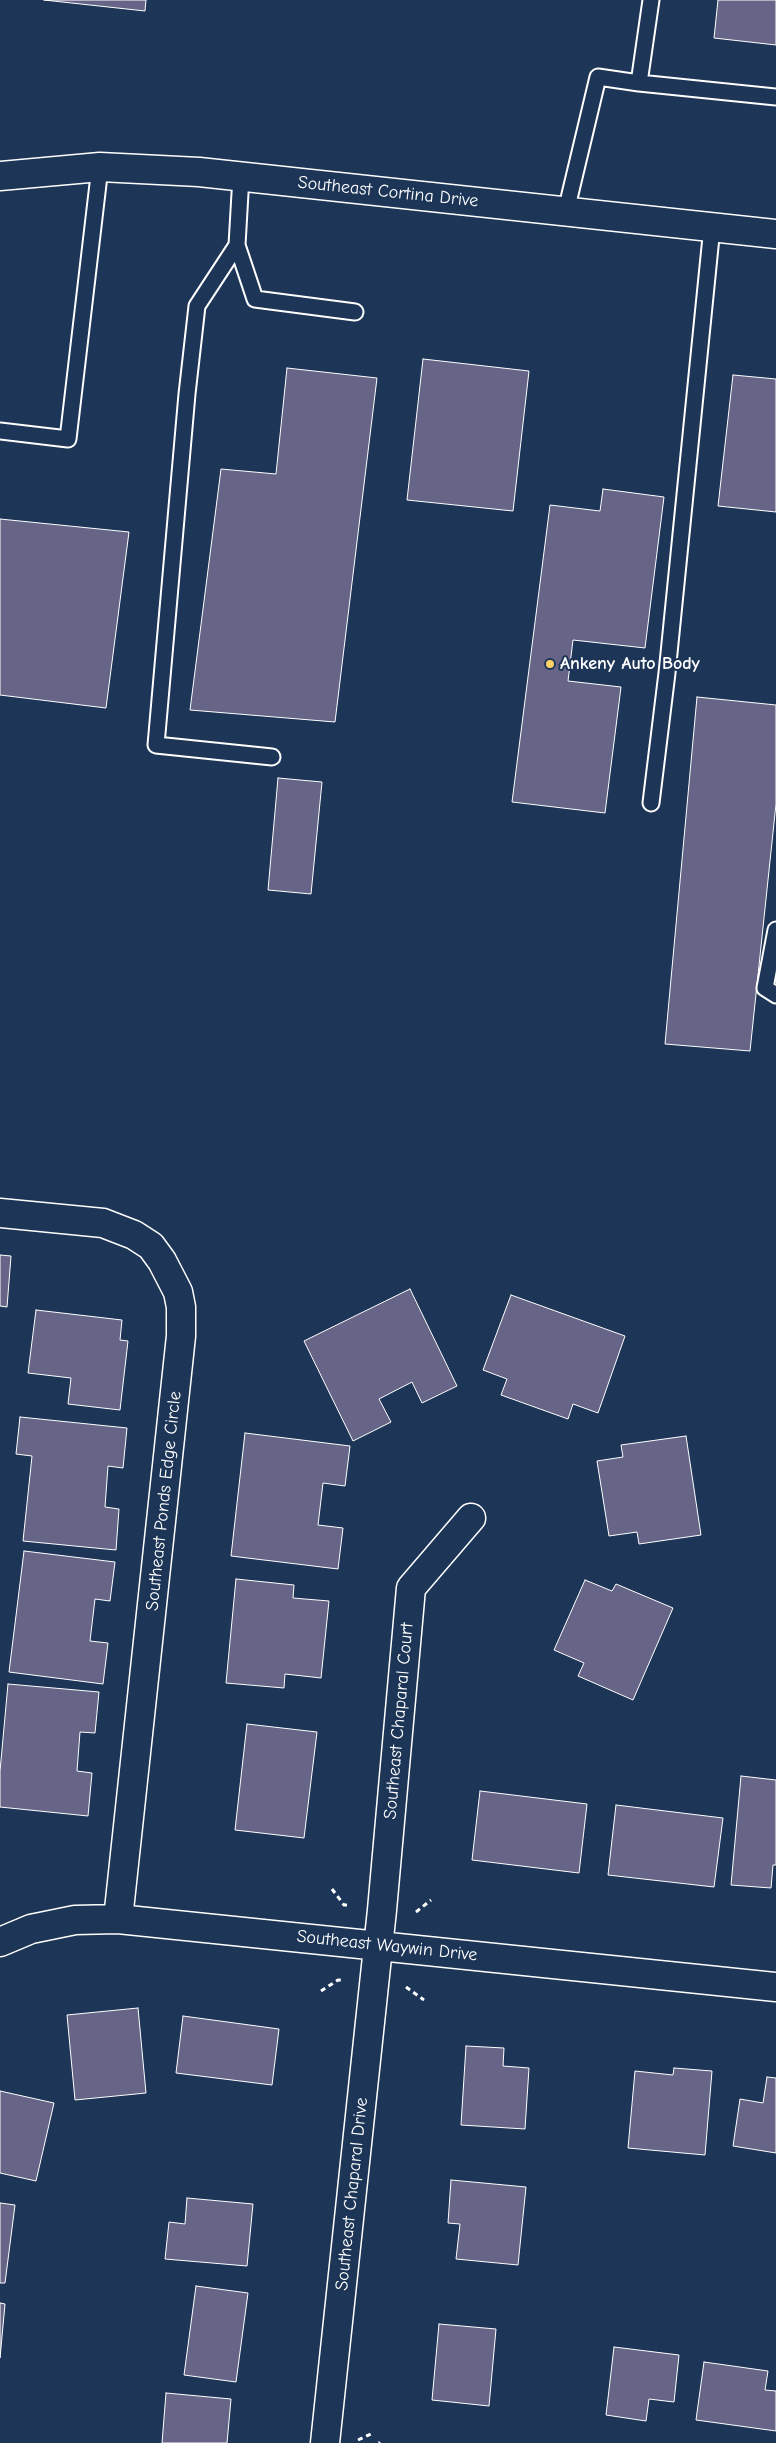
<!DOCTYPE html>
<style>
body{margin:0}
canvas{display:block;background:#1d3557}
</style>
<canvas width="776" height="2443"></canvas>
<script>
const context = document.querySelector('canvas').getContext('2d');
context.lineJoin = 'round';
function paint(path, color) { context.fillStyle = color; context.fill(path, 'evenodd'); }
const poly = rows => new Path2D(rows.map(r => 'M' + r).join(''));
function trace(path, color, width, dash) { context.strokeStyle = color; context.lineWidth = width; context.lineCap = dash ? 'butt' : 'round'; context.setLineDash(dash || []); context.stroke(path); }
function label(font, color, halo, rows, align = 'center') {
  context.font = font + ' "Comic Neue",sans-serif'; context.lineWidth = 4; context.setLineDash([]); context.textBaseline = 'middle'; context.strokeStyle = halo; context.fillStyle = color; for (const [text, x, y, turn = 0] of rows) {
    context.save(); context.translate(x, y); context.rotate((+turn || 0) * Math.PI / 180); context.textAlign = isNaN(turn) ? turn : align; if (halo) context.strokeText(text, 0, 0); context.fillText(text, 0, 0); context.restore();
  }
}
const building = poly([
 [44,0,146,0,145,11,44,0],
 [718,0,776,0,776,45,714,38,718,0],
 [423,359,529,371,513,511,407,500,423,359],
 [287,368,377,378,335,722,190,710,221,469,276,474,287,368],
 [733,375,776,379,776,512,718,506,733,375],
 [603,489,664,497,645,648,573,640,568,681,621,687,605,813,512,802,550,505,600,511,603,489],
 [0,519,129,532,106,708,0,695,0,519],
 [697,697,776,705,776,804,750,1051,665,1044,697,697],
 [278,778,322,782,311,894,268,890,278,778],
 [0,1255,11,1256,7,1307,0,1306,0,1255],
 [410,1289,457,1386,422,1403,412,1382,379,1399,391,1422,353,1441,304,1341,410,1289],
 [511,1295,625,1336,598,1413,573,1404,568,1419,501,1395,507,1379,483,1370,511,1295],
 [36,1310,122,1320,120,1340,128,1341,120,1410,68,1404,71,1378,28,1373,36,1310],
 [20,1417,127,1428,123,1468,108,1466,105,1507,119,1509,116,1550,23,1541,32,1456,16,1454,20,1417],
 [245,1433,350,1446,345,1486,323,1483,318,1525,343,1528,338,1569,231,1556,245,1433],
 [686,1436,701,1535,639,1544,637,1532,609,1536,597,1461,623,1457,621,1445,686,1436],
 [24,1551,115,1562,110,1601,95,1599,90,1641,108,1643,103,1684,9,1672,24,1551],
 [236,1579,294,1585,293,1598,329,1601,321,1678,285,1674,284,1688,226,1683,236,1579],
 [585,1580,612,1591,616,1584,673,1608,633,1700,578,1676,584,1663,554,1650,585,1580],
 [8,1684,99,1692,95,1733,80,1732,77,1771,92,1773,88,1816,0,1807,0,1771,8,1684],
 [247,1724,317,1732,304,1838,235,1830,247,1724],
 [741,1776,776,1780,776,1865,773,1865,771,1888,731,1885,741,1776],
 [480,1791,587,1804,579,1873,472,1860,480,1791],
 [616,1805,723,1818,714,1887,608,1875,616,1805],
 [138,2008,146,2093,75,2100,67,2015,138,2008],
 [183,2016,279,2029,272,2085,176,2073,183,2016],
 [466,2046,504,2048,503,2066,529,2068,525,2129,461,2125,466,2046],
 [674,2068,712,2071,705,2155,628,2148,635,2071,673,2075,674,2068],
 [767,2077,776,2078,776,2153,733,2146,740,2099,763,2103,767,2077],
 [0,2091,54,2103,36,2181,0,2173,0,2091],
 [451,2180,526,2187,518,2265,456,2259,460,2224,448,2223,451,2180],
 [187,2198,253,2204,247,2266,165,2259,169,2222,185,2224,187,2198],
 [0,2203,15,2205,5,2283,0,2283,0,2203],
 [196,2286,248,2293,236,2382,184,2375,196,2286],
 [0,2303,5,2304,0,2358,0,2303],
 [439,2324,496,2329,489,2406,432,2400,439,2324],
 [614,2347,679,2355,674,2402,649,2399,646,2421,606,2415,614,2347],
 [704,2362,768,2371,765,2390,776,2391,776,2431,696,2420,704,2362],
 [166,2393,231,2399,227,2443,162,2443,166,2393]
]);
const path = poly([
 [332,1889,344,1905,348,1905],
 [416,1912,431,1900],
 [406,1987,424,2000],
 [321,1991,338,1980,341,1980],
 [358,2440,373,2433],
 [379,2443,380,2442]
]);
const service = poly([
 [639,83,776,97],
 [241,176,237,245,197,306,187,394,156,745,272,757],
 [566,211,598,77,639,83,651,0],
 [237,245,255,299,355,312],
 [0,431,68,439,100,167],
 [651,803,667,673,712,227],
 [776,930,765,988,776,995]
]);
const minor = poly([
 [0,176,100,167,199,172,776,234],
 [0,1213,103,1223,134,1235,151,1246,162,1261,178,1292,181,1307,181,1336,118,1919],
 [0,1942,31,1929,75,1920,118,1919,776,1987],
 [325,2443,382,1910,411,1588,471,1518]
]);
const markers = [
 [550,664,5,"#ffd166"]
];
const streetNames = [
 ["Southeast Cortina Drive",388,192,6],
 ["Southeast Ponds Edge Circle",164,1501,-84],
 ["Southeast Chaparal Court",399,1721,-85],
 ["Southeast Waywin Drive",387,1946,6],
 ["Southeast Chaparal Drive",352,2194,-84]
];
const poiNames = [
 ["Ankeny Auto Body",560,664]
];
paint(building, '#666587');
trace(building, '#fff', 1);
trace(service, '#fff', 19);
trace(minor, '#fff', 31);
trace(path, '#fff', 3, [5, 4]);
trace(service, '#1d3557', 15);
trace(minor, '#1d3557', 28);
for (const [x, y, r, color] of markers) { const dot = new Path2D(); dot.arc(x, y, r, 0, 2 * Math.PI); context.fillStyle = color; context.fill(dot); trace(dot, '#1d3557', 2); }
label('18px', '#fff', '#1d3557', streetNames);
label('bold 18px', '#fff', '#1d3557', poiNames, 'left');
</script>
